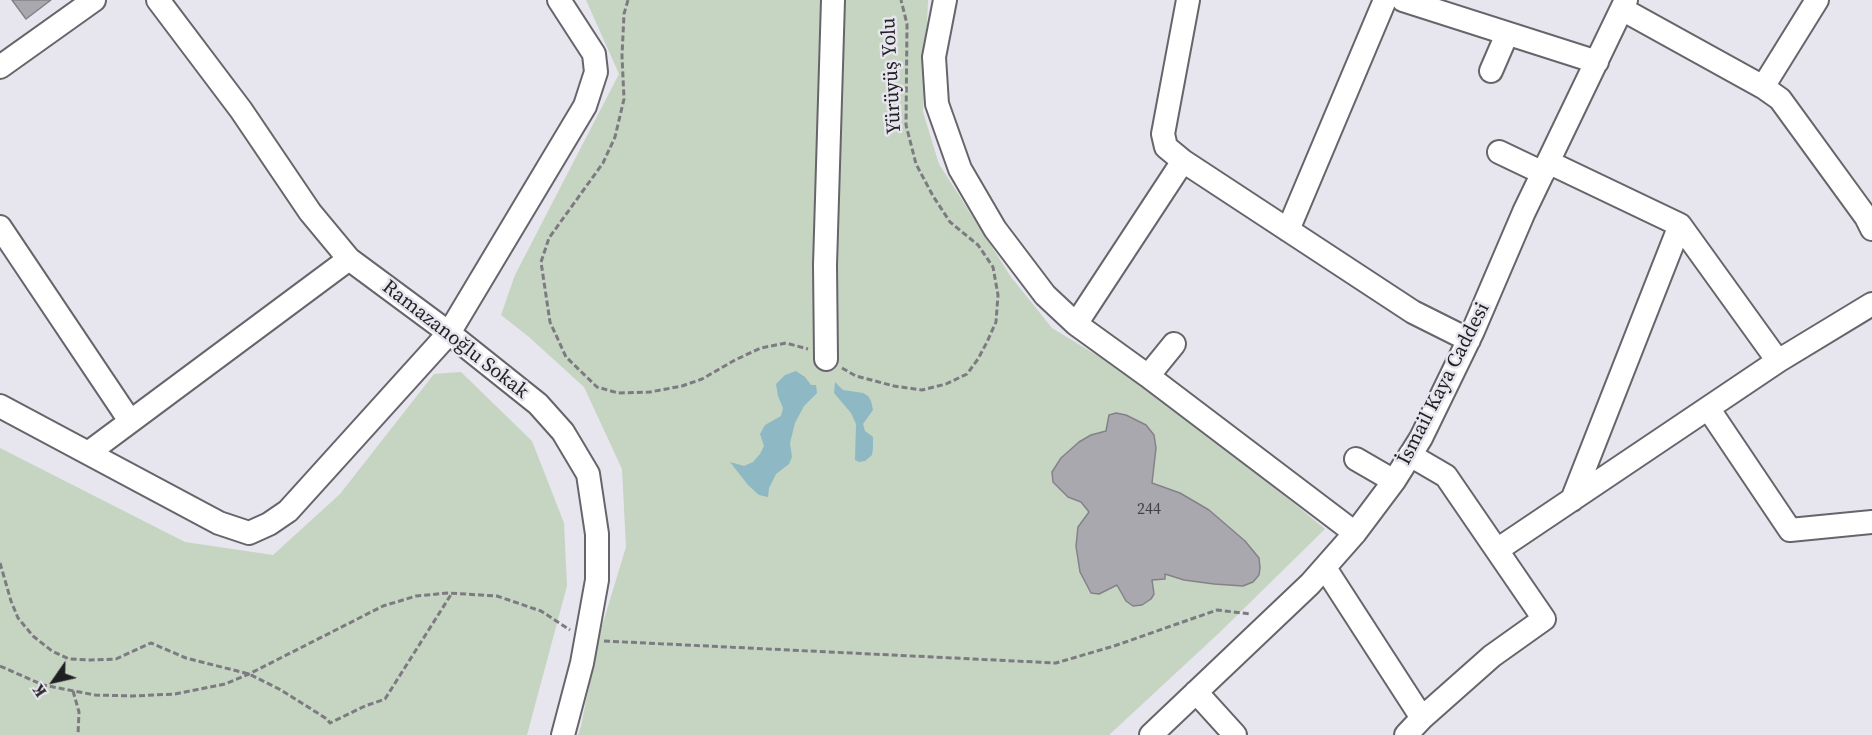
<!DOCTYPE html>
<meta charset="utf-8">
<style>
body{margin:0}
#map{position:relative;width:1872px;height:735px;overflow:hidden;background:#e7e5ed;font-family:"Source Serif 4",serif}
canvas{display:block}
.north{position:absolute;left:24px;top:651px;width:60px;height:60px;-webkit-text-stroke:4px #e7e5ed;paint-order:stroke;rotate:236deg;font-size:16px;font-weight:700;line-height:24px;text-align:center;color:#201f22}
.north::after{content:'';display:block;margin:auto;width:21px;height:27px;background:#201f22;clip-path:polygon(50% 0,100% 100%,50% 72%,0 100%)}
</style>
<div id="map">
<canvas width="1872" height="735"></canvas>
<div class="north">K</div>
</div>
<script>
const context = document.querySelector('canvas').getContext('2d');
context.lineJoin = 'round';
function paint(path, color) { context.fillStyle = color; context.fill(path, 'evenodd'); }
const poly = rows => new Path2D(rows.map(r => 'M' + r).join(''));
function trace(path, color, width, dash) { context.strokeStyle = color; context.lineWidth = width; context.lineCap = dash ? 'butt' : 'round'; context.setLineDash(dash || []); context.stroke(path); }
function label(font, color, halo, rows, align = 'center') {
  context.font = font + ' "Source Serif 4",serif'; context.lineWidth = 5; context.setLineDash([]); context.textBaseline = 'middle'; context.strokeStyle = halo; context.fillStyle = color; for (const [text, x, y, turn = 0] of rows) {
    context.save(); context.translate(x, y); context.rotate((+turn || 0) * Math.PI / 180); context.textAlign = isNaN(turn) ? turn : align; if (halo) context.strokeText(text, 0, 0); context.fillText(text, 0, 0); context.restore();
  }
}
const green = poly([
 [586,0,928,0,923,112,939,164,1011,277,1052,328,1131,376,1187,415,1325,529,1219,633,1109,735,578,735,581,726,599,636,626,547,622,469,584,387,529,337,501,315,515,275,619,74],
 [461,372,532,441,564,523,567,586,527,735,0,735,0,448,185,542,273,555,340,494,434,374]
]);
const water = poly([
 [796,371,805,377,811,385,816,385,817,393,804,406,795,423,790,443,792,457,789,464,776,474,769,488,768,497,759,495,748,485,730,462,744,466,753,462,760,454,764,446,760,434,765,425,781,416,783,408,778,396,776,384,785,375],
 [835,382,843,390,863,393,868,396,871,401,873,410,863,424,865,431,873,437,873,448,872,455,865,461,859,462,855,460,856,424,851,413,834,393]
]);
const building = poly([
 [12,0,51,0,26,19,12,0],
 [1116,413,1126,415,1146,425,1154,435,1156,448,1152,483,1180,493,1209,510,1245,541,1259,558,1260,568,1259,575,1253,582,1243,586,1214,584,1184,580,1165,574,1165,579,1152,580,1154,594,1151,599,1142,605,1133,606,1126,601,1117,585,1099,594,1091,593,1080,572,1076,546,1078,527,1089,512,1081,502,1068,497,1053,482,1052,472,1061,458,1079,442,1091,435,1106,431,1109,415,1116,413]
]);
const path = poly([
 [628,0,624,14,622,56,624,99,615,137,603,163,549,238,541,262,550,322,566,357,597,387,618,393,650,392,682,386,702,379,735,360,761,348,786,343,808,349],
 [842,368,856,376,894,386,922,390,946,384,967,374,978,359,987,342,996,322,998,295,993,267,978,245,950,222,933,196,916,164,906,125,907,24,901,0],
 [0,563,11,601,18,618,33,636,52,651,69,659,91,660,116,659,151,643,186,658,249,674,281,690,327,719,330,723,365,706,385,699,452,593],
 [604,641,1056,663,1114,646,1217,610,1251,614],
 [0,666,43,685,95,695,133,696,175,694,225,684,249,674,383,606,416,596,448,593,497,596,541,611,570,630],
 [73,691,79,712,78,735]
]);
const minor = poly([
 [158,0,241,110,310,212,349,259,449,333,538,404,563,432,588,474,597,534,597,580,582,663,563,735],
 [945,0,934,57,937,104,960,169,995,229,1045,295,1076,324,1148,376,1355,533],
 [1188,0,1163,134,1166,147,1183,161,1413,312,1469,340],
 [1403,0,1597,62],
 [1622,9,1763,87,1780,99,1866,217,1872,229],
 [0,67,94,0],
 [1491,71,1507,34],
 [1763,87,1817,0],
 [1499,152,1543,173],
 [1548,162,1680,225,1778,361],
 [0,227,130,421],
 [1288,230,1385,0],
 [1076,324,1183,161],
 [826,359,825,265,833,0],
 [1148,376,1174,344],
 [0,406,219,523,249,533,269,524,288,511,449,333,585,106,596,72,594,54,559,0],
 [1708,408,1790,530,1872,522],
 [88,453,349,259],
 [1356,459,1394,481],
 [1572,500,1680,225],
 [1497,550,1778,361,1872,304],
 [1325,568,1422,718],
 [1196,692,1235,735],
 [1151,735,1310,584,1355,533,1394,481,1421,438,1473,331,1524,212,1626,0],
 [1406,735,1422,718,1492,656,1544,619,1446,476,1410,455]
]);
const numberNames = [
 ["244",1149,510]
];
const streetNames = [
 ["Yürüyüş Yolu",892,76,-93],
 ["Ramazanoğlu Sokak",455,340,38],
 ["İsmail Kaya Caddesi",1444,384,-63]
];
paint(green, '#c5d5c2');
paint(water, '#8eb8c3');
paint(building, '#aaa8af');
trace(building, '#848288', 1.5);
trace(minor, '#67656b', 26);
trace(path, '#7d7b81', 3, [6, 3]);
trace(minor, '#fff', 22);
label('16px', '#424145', null, numberNames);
label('20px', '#201f22', '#e7e5ed', streetNames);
</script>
